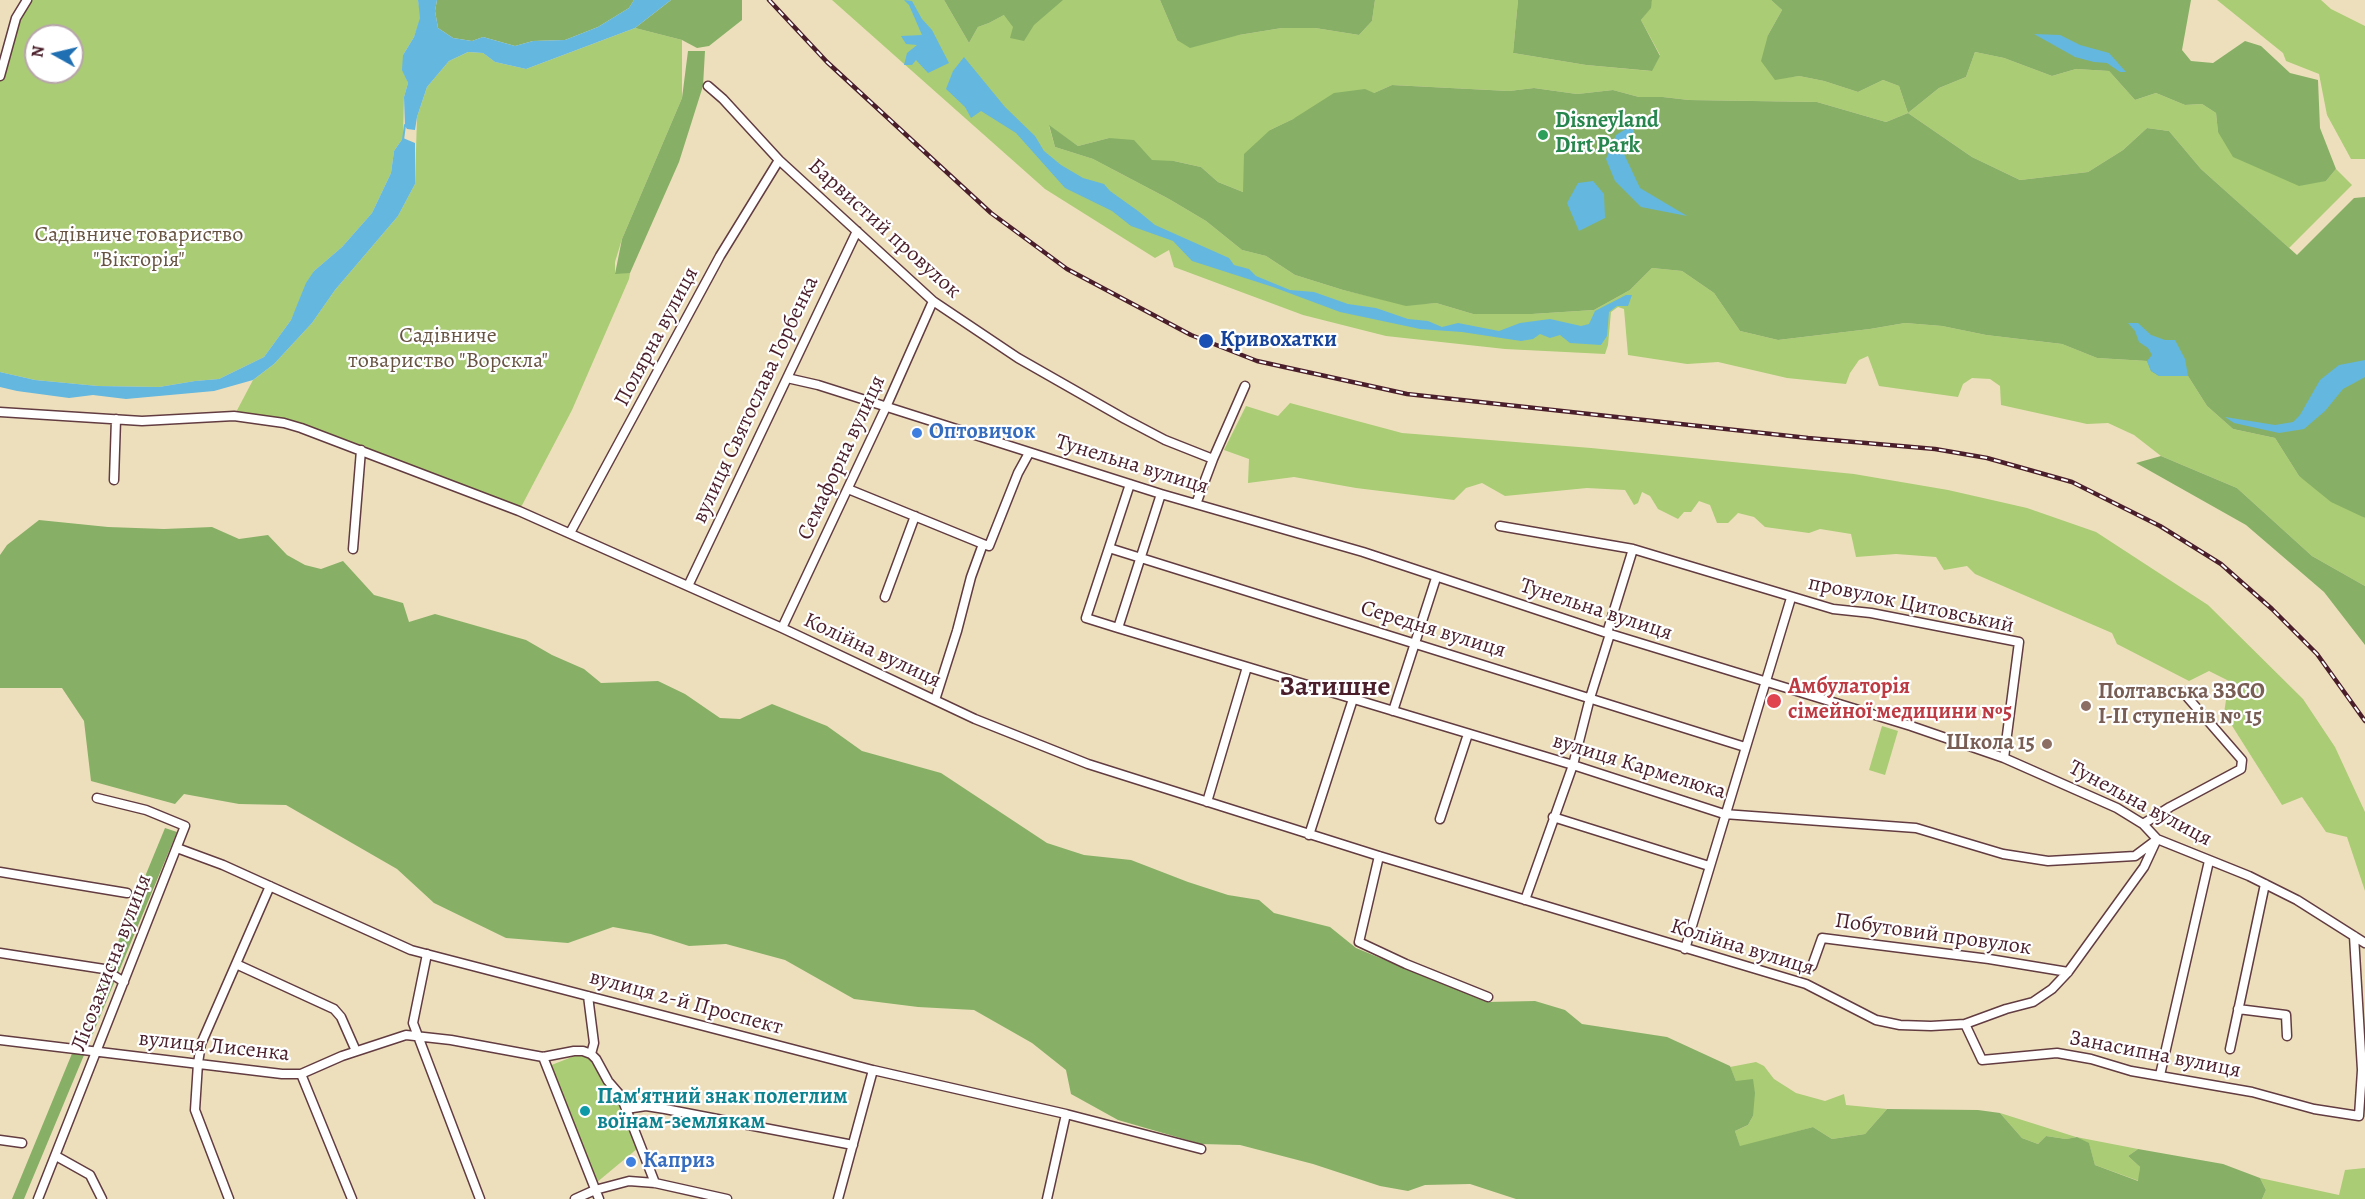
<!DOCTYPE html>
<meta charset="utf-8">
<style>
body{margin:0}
#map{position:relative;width:2365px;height:1199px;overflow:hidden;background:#eddfbc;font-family:Alegreya,serif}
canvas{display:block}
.north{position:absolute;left:24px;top:24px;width:60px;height:60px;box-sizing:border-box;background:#fff;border:2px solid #b7a5aa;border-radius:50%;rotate:278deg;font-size:16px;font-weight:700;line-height:24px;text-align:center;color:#4a1f2b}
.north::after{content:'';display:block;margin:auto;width:21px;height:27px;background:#1f6fb2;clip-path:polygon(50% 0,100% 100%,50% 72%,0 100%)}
</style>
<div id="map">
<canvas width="2365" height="1199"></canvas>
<div class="north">N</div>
</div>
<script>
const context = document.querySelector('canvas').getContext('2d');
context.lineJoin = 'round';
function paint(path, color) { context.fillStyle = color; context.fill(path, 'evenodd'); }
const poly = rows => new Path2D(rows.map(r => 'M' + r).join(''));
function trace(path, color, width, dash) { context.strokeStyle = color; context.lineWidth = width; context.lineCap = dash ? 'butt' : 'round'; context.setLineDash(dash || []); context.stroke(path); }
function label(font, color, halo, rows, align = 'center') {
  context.font = font + ' Alegreya,serif'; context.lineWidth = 4.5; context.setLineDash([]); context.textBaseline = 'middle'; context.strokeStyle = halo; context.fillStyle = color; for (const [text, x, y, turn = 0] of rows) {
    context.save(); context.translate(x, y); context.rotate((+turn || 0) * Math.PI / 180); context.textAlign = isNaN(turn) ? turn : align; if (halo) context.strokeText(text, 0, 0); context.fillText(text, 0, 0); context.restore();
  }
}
const green = poly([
 [27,0,418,0,421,18,414,37,403,55,403,70,408,83,404,97,403,138,394,151,391,173,372,213,342,247,314,271,291,320,264,357,219,379,195,381,159,387,98,386,35,380,0,372,0,75,16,18],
 [36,36,72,36,72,72,36,72],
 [832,0,944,0,969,43,978,27,989,23,1004,15,1020,0,1160,0,1177,40,1239,35,1282,28,1315,28,1359,35,1372,21,1375,0,1518,0,1513,53,1586,65,1651,71,1660,55,1641,20,1650,8,1652,0,1771,0,1782,10,1768,35,1775,79,1799,76,1824,81,1858,92,1883,80,1899,86,1908,113,1939,88,1966,77,1975,52,2004,58,2052,76,2076,69,2109,71,2135,100,2156,93,2185,105,2202,104,2216,113,2218,132,2326,181,2336,169,2352,185,2289,248,2201,169,2169,131,2147,128,2123,150,2088,172,2020,180,1972,157,1908,113,1886,122,1817,102,1689,100,1663,97,1639,97,1613,90,1577,94,1534,88,1509,91,1392,85,1374,93,1293,119,1270,130,1243,192,1218,182,1201,167,1174,161,1152,161,1109,138,1078,146,1049,126,1055,147,1093,159,1169,199,1206,221,1242,250,1266,256,1295,275,1343,290,1406,305,1436,303,1473,314,1532,314,1594,310,1630,290,1652,268,1682,271,1714,293,1740,331,1778,340,1870,329,1905,323,1942,326,1986,335,2062,344,2097,358,2147,361,2159,376,2188,376,2207,406,2233,429,2275,438,2299,476,2365,518,2365,586,2312,556,2237,488,2161,456,2134,435,2108,423,2087,424,2001,405,2000,386,1990,379,1972,378,1963,384,1958,397,1879,386,1868,356,1859,360,1850,373,1846,384,1787,378,1718,362,1687,364,1628,355,1624,309,1618,307,1611,312,1608,345,1605,354,1505,349,1386,336,1303,315,1174,267,1169,250,1155,258,1045,189],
 [2217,0,2321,0,2331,9,2365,26,2365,159,2351,159,2327,115,2319,74,2286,61,2283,53],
 [635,28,682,40,682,98,622,239,615,262,615,273,630,273,629,279,572,410,519,511,301,428,234,416,253,380,274,364,312,323,335,290,398,216,415,184,417,117,427,87,449,61,468,52,483,53,495,62,526,69],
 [1290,403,1402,433,1591,448,1854,474,1948,490,2027,508,2096,532,2208,605,2303,699,2335,747,2365,812,2365,891,2347,837,2326,832,2302,797,2282,805,2224,713,2229,681,2209,671,2189,681,2117,644,2112,633,1975,574,1967,566,1944,570,1936,557,1896,554,1856,557,1851,534,1820,529,1809,533,1765,527,1754,517,1738,513,1728,523,1717,523,1710,505,1699,501,1691,512,1684,512,1678,519,1658,509,1650,496,1642,492,1638,503,1634,505,1625,490,1587,488,1505,496,1482,483,1466,488,1454,500,1356,488,1294,477,1248,483,1249,459,1224,450,1246,406,1278,416],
 [1882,726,1898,731,1885,775,1869,770],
 [577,1055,592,1058,608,1092,615,1094,638,1148,596,1183,549,1066],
 [1756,1062,1764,1066,1774,1079,1796,1093,1825,1101,1844,1094,1846,1105,1887,1109,1865,1134,1832,1139,1813,1127,1740,1147,1735,1131,1748,1125,1753,1116,1744,1082,1736,1081,1730,1067],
 [2000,1113,2076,1137,2138,1149,2128,1156,2140,1167,2139,1181,2095,1165,2089,1144,2077,1137,2066,1139,2046,1136,2038,1144,2022,1138],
 [2365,1168,2365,1199,2262,1199,2266,1190,2260,1178,2339,1195,2345,1170]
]);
const forest = poly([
 [437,0,634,0,629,8,598,27,565,40,533,41,515,46,483,37,472,41,453,38,438,28,435,11],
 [671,0,742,0,742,20,709,46,697,48,682,40,635,28],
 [944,0,1063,0,1034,25,1024,41,1010,38,1013,27,1004,15,989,23,978,27,969,43],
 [1160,0,1375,0,1372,21,1359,35,1315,28,1282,28,1239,35,1190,48,1177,40],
 [1518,0,1652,0,1651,8,1641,20,1660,56,1652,71,1586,65,1513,53],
 [1771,0,2191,0,2182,50,2191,61,2213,63,2245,41,2261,46,2290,73,2318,80,2320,128,2336,169,2326,181,2299,186,2233,157,2218,132,2216,113,2202,104,2185,105,2156,93,2135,100,2109,71,2076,69,2052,76,2004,58,1975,52,1966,77,1939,88,1908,113,1972,157,2020,180,2088,172,2123,150,2147,128,2169,131,2201,169,2297,255,2354,198,2365,197,2365,518,2331,502,2299,476,2275,438,2233,429,2207,406,2188,376,2159,376,2151,371,2147,361,2097,358,2062,344,1986,335,1942,326,1905,323,1870,329,1778,340,1740,331,1714,293,1682,271,1652,268,1630,290,1594,310,1532,314,1473,314,1436,303,1406,306,1343,290,1295,275,1266,256,1242,250,1206,221,1169,199,1093,159,1055,147,1049,125,1078,146,1109,138,1134,140,1152,160,1174,161,1201,167,1218,182,1243,192,1244,154,1270,130,1293,119,1334,93,1365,89,1374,93,1392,85,1509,91,1534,88,1577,94,1613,90,1639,97,1663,97,1689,100,1817,102,1886,122,1908,113,1899,86,1883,80,1858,92,1824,81,1799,76,1775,80,1761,61,1768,35,1782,10],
 [688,51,705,51,703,86,679,162,630,273,615,274,622,239,682,98],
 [2161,456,2237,488,2312,556,2365,586,2365,645,2324,592,2246,525,2136,463],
 [39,520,108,527,164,529,212,527,239,539,268,535,287,555,305,565,321,569,343,561,374,595,403,603,409,622,435,614,526,640,552,655,584,669,601,683,658,681,685,694,720,718,740,719,772,704,827,726,862,751,941,773,1047,843,1084,855,1131,860,1188,882,1228,895,1259,900,1274,913,1330,927,1356,948,1487,1002,1535,1001,1565,1010,1582,1024,1667,1037,1730,1066,1736,1081,1753,1079,1755,1093,1753,1116,1748,1125,1735,1131,1740,1146,1813,1127,1832,1139,1865,1134,1887,1109,1978,1110,2000,1113,2022,1138,2038,1144,2046,1136,2066,1139,2077,1137,2089,1143,2095,1165,2138,1181,2140,1167,2128,1156,2138,1149,2223,1164,2260,1178,2266,1190,2262,1199,1516,1199,1470,1184,1425,1185,1408,1191,1380,1186,1313,1164,1240,1145,1201,1144,1118,1120,1071,1094,1066,1070,1032,1043,974,1010,918,1007,854,999,785,960,726,944,689,946,651,934,613,927,568,943,506,938,434,903,397,869,286,805,239,804,184,794,175,804,91,781,84,721,62,688,0,688,0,555,7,545],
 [165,828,177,832,24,1199,12,1199]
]);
const water = poly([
 [418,0,437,0,435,11,438,28,453,38,472,41,483,37,515,46,533,41,565,40,598,27,629,8,634,0,671,0,635,28,526,69,495,62,483,53,468,52,449,61,427,87,417,117,415,130,407,129,405,126,404,97,408,83,402,70,403,55,414,37,420,18],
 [904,0,912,1,922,19,932,30,949,63,928,73,916,60,912,65,904,65,907,53,917,45,906,44,901,36,922,35,909,5],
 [2034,34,2060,35,2080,45,2109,53,2126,72,2120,72,2107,63,2094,62,2075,57],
 [964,57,1005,107,1035,136,1044,151,1061,165,1083,178,1104,184,1110,191,1138,211,1155,225,1229,258,1234,265,1249,269,1256,276,1290,290,1314,292,1348,304,1376,308,1408,319,1428,321,1442,327,1458,323,1499,331,1520,323,1550,319,1581,326,1589,324,1595,311,1626,295,1632,295,1628,306,1617,306,1609,312,1607,336,1601,345,1570,343,1560,335,1550,338,1540,334,1533,339,1521,341,1462,332,1420,329,1340,312,1273,287,1192,261,1173,241,1131,226,1112,211,1065,188,1016,133,981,111,971,118,965,107,946,89,953,71],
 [1629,127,1634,130,1632,141,1624,154,1640,188,1687,216,1641,207,1615,181,1606,159,1616,135],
 [403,138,415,143,415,184,398,216,335,290,312,323,274,364,253,380,214,391,126,399,93,395,69,398,17,391,0,387,0,372,35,380,98,386,159,387,195,381,219,379,264,357,291,320,306,283,314,271,342,247,372,213,391,173,394,151],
 [1593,181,1604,194,1605,218,1579,231,1567,203,1578,183],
 [2128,323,2138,323,2151,335,2165,340,2175,340,2185,359,2188,376,2159,376,2151,371,2147,361,2152,355,2148,348,2139,342,2135,331],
 [2365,360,2365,377,2343,389,2325,411,2304,429,2279,433,2234,423,2225,417,2275,425,2293,422,2300,415,2320,380,2339,365]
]);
const stream = poly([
 [403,140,405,125]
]);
const minor = poly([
 [0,76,16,18,27,0],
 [708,86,723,99,779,160,933,301,1018,358,1125,419,1165,440,1213,459],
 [787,378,818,385,1161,494,1363,552,1607,633,1911,726,2004,758,2117,808,2143,824,2157,839,2249,876,2297,900,2365,943],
 [0,412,142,421,234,416,284,423,301,428,519,511,782,628,975,719,1088,764,1379,856,1806,984,1876,1020,1900,1025,1931,1026,1965,1024,2006,1009,2033,1002,2052,989,2068,972,2144,867,2157,839],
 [114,480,116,419],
 [1130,484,1086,618,1118,628,1161,494],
 [848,489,983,544],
 [1196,504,1213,459,1245,386],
 [1500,526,1633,549,1833,609,1871,613,2019,642,2004,758],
 [570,533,720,256,779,160],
 [1109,548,1745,747],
 [353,549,361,450],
 [688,586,857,231],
 [885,597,915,516],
 [782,628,886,407,933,301],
 [1118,628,1573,765,1724,814,1916,828,2003,854,2048,861,2135,856,2155,841],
 [1607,633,1633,549],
 [935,700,957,631,971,577,983,544,989,546,1018,473,1029,453],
 [1393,711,1436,578],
 [1207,802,1247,667],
 [1553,817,1709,866],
 [1440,819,1468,734],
 [2143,824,2170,807,2241,769,2242,760,2182,691],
 [1309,835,1353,699],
 [177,848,223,865,411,950,873,1070,1066,1114,1201,1149],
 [1379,856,1359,942,1406,964,1488,997],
 [0,872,127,893],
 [1525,900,1573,765,1590,698,1610,634],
 [1685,949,1791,598],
 [0,953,104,969,124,982],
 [427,954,413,1023,480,1199],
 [236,964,334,1009,341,1017,356,1051],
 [1812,966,1822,938,1989,959,2068,972],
 [588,996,594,1043,591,1054],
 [2238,1009,2286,1015,2287,1036],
 [1965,1024,1982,1060,2057,1053,2091,1059,2131,1071,2252,1092,2314,1109,2359,1116,2362,1070,2354,936],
 [0,1040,282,1074,301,1074,342,1056,406,1035,451,1040,543,1057,574,1051,583,1051,591,1054,596,1059,608,1081,621,1096,655,1183],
 [2230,1049,2265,884],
 [543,1057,599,1199],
 [301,1074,352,1199],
 [2160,1075,2209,861],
 [626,1109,646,1106,665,1109,853,1145],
 [0,1140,22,1143],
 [56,1156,90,1175,102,1199],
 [38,1199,185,826,146,810,97,798],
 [229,1199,195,1110,198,1063,201,1044,270,886],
 [575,1199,595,1190,629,1181,655,1183,727,1199],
 [838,1199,873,1070],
 [1047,1199,1066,1114]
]);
const rail = poly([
 [769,0,827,62,991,213,1067,269,1191,335,1257,361,1407,394,1808,438,1935,449,1987,458,2072,482,2160,526,2221,564,2272,609,2317,654,2365,721]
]);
const markers = [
 [1543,135,6,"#2e9e5b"],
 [1206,341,8,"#1a4fb4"],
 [917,433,6,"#3f7fe0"],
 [1774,701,8,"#e0444e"],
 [2086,706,6,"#8d6e63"],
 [2047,744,6,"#8d6e63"],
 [585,1111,6,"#0f9aa8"],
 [631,1162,6,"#3f7fe0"]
];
const leisureNames = [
 ["Disneyland",1555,122],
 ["Dirt Park",1555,147]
];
const streetNames = [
 ["Барвистий провулок",884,229,42],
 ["Полярна вулиця",657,337,-62],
 ["вулиця Святослава Горбенка",756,400,-65],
 ["Семафорна вулиця",842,458,-65],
 ["Тунельна вулиця",1132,465,17],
 ["провулок Цитовський",1911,605,12],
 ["Тунельна вулиця",1596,610,18],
 ["Середня вулиця",1433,630,17],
 ["Колійна вулиця",872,651,25],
 ["вулиця Кармелюка",1639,767,17],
 ["Тунельна вулиця",2140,804,28],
 ["Побутовий провулок",1933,935,8],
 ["Колійна вулиця",1742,948,17],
 ["Лісозахисна вулиця",112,963,-69],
 ["вулиця 2-й Проспект",686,1003,15],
 ["вулиця Лисенка",214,1047,6],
 ["Занасипна вулиця",2155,1055,11]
];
const parkNames = [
 ["Садівниче товариство",139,236],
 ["\"Вікторія\"",139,261],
 ["Садівниче",448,337],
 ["товариство \"Ворскла\"",448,362]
];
const transitNames = [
 ["Кривохатки",1220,341]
];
const shopNames = [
 ["Оптовичок",929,433],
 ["Каприз",643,1162]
];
const healthNames = [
 ["Амбулаторія",1788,688],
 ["сімейної медицини №5",1788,713]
];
const educationNames = [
 ["Полтавська ЗЗСО",2098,693],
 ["І-ІІ ступенів № 15",2098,718],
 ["Школа 15",2035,744,"right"]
];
const cultureNames = [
 ["Пам'ятний знак полеглим",597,1098],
 ["воїнам-землякам",597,1123]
];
const districtNames = [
 ["Затишне",1335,688]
];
paint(green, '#aacc75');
paint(forest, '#87b066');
paint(water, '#64b7df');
trace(stream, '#64b7df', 2);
trace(minor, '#623c41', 11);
trace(minor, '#fff', 8);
trace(rail, '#4a1f2b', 4.5);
trace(rail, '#fff', 2, [7]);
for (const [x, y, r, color] of markers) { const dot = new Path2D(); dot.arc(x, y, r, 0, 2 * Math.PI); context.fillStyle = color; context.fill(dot); trace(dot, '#fff', 2); }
label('bold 22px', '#27864d', '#fff', leisureNames, 'left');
label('22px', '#4a1f2b', '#fff', streetNames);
label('22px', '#675341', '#fff', parkNames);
label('bold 22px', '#164399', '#fff', transitNames, 'left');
label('bold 22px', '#366cbe', '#fff', shopNames, 'left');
label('bold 22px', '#be3a42', '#fff', healthNames, 'left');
label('bold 22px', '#785e54', '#fff', educationNames, 'left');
label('bold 22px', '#0d838f', '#fff', cultureNames, 'left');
label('bold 28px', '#4a1f2b', '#fff', districtNames);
</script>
